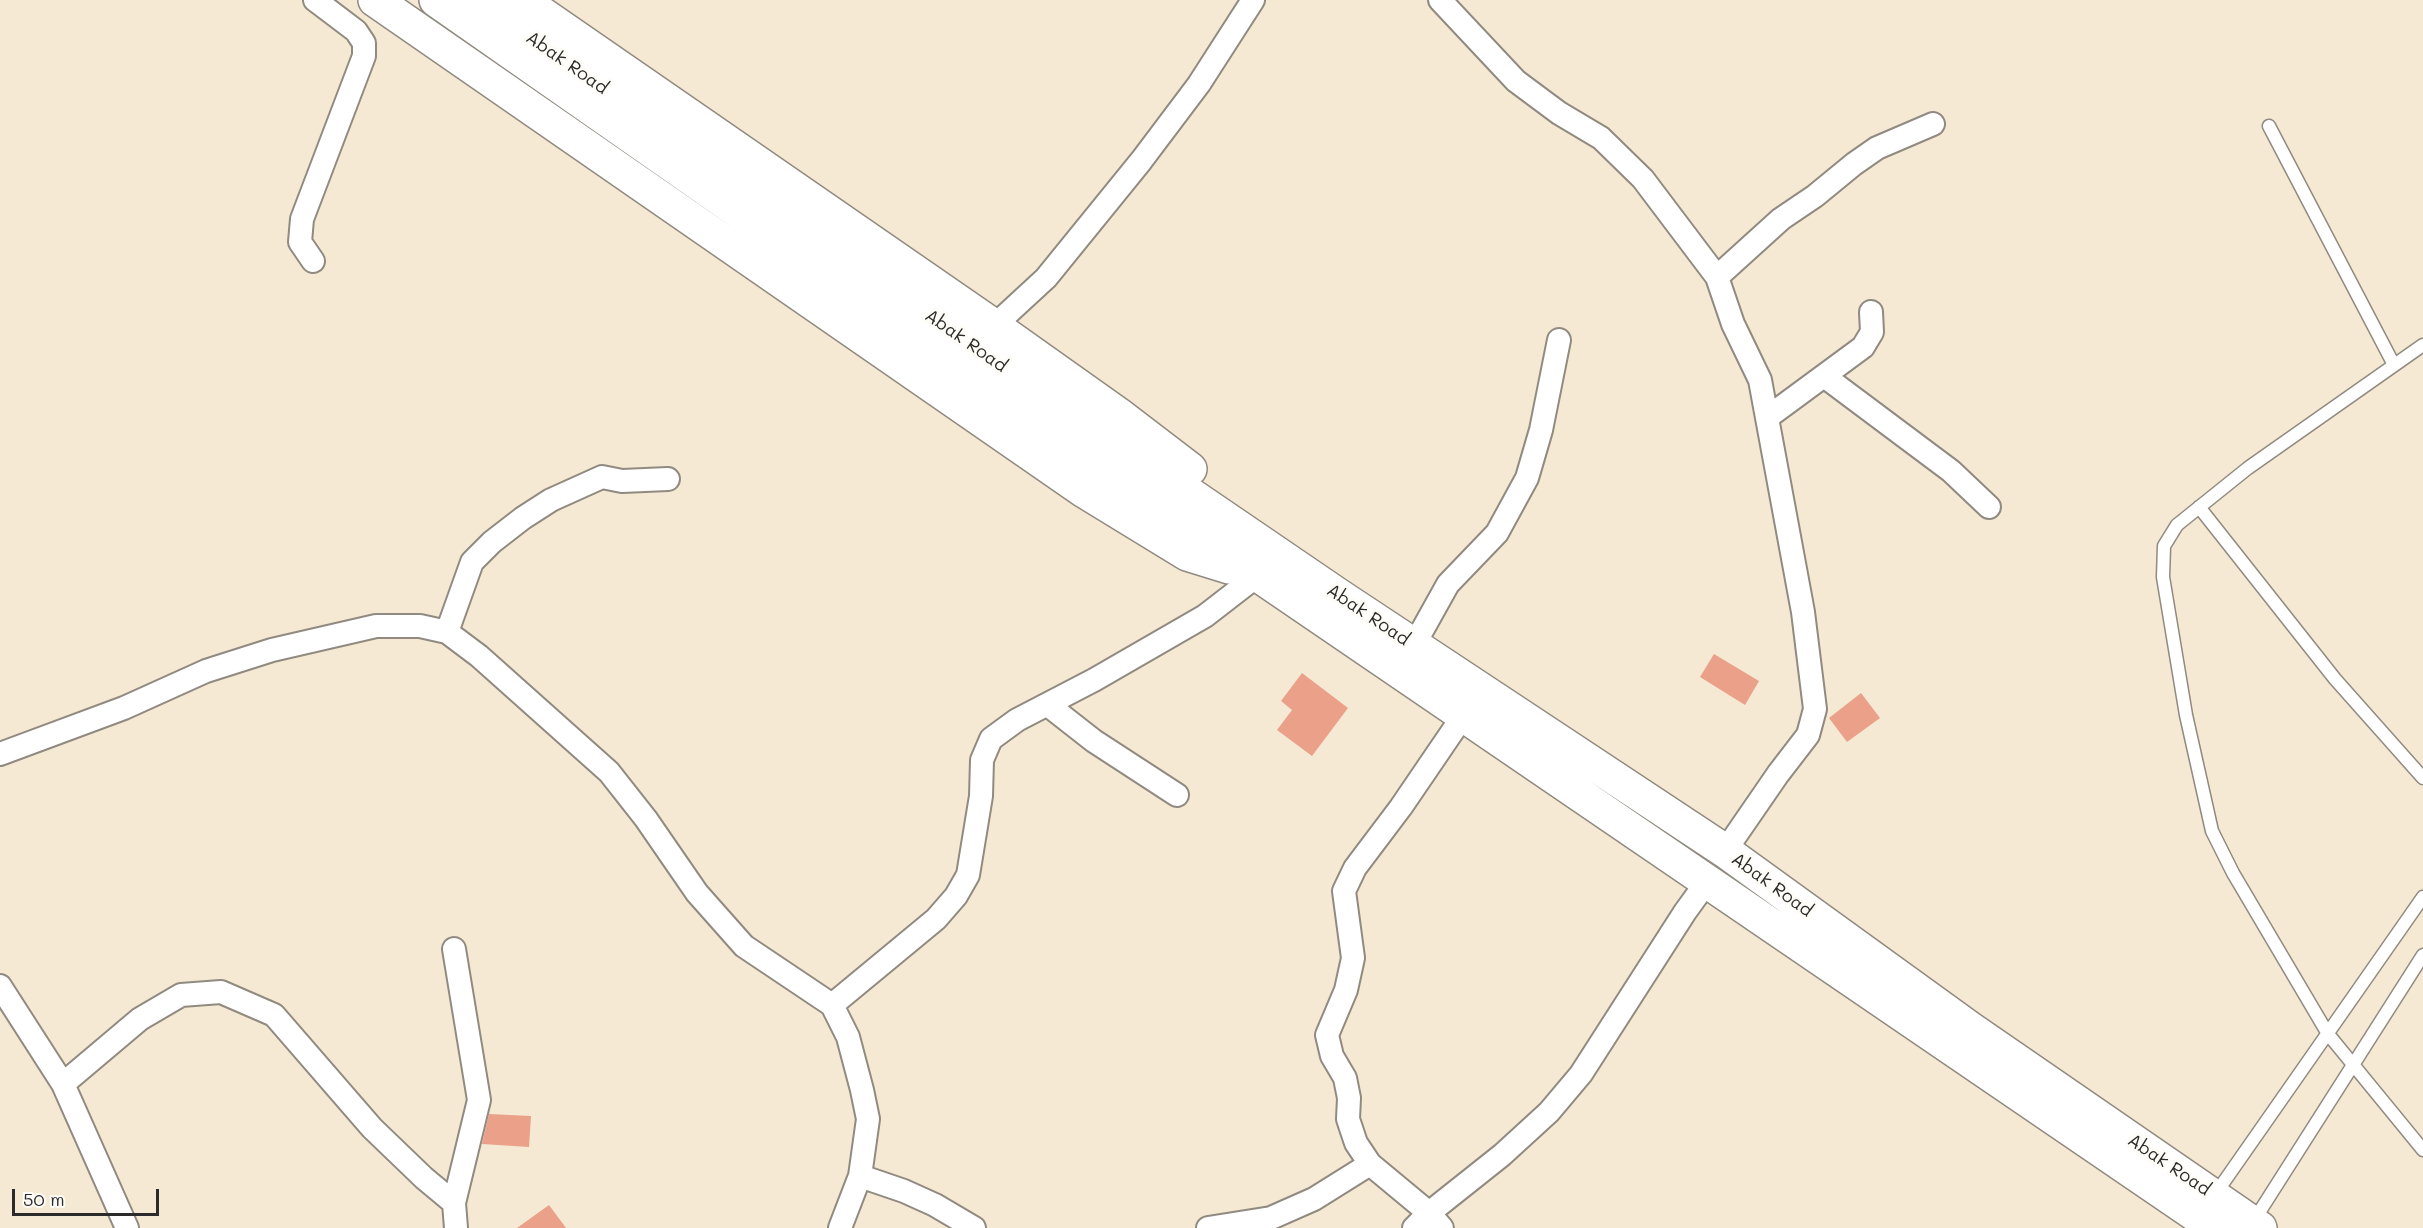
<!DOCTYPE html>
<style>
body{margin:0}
#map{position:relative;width:2423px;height:1228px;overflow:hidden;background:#f6e9d4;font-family:Mali,sans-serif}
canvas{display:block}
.scale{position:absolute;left:12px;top:1189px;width:147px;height:27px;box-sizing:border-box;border:3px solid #2b2b2b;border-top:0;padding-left:8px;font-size:18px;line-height:21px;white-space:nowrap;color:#2b2b2b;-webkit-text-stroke:4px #fdfcf7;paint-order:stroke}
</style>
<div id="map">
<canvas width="2423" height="1228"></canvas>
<div class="scale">50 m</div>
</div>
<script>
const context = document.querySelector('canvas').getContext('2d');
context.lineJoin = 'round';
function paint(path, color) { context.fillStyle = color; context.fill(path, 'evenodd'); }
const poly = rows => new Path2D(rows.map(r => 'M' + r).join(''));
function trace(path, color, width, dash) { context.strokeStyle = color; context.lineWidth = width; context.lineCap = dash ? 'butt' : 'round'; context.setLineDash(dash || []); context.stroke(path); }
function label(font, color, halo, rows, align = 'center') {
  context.font = font + ' Mali,sans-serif'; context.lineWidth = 6; context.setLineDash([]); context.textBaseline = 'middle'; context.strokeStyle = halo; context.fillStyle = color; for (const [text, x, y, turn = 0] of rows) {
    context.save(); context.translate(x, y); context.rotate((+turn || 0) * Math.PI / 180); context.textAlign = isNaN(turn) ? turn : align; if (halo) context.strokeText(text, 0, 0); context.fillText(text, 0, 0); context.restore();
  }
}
const building = poly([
 [1714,654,1759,681,1745,705,1700,677],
 [1302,673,1348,708,1312,756,1277,730,1292,710,1281,701],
 [1861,693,1880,718,1847,742,1829,718],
 [489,1114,531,1116,529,1147,482,1144],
 [549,1205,566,1228,517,1228]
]);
const service = poly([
 [2269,126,2394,365],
 [2423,345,2248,468,2177,525,2164,546,2163,577,2186,715,2212,831,2233,873,2328,1034,2423,1150],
 [2199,507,2335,679,2423,778],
 [2214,1196,2423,897],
 [2253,1222,2423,955]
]);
const minor = poly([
 [1440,0,1516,81,1559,113,1601,138,1643,179,1717,277,1733,324,1760,380,1803,612,1815,709,1808,735,1778,774,1725,851],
 [313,261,300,242,302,219,364,56,364,43,356,31,315,0],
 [1717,277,1781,219,1815,196,1854,164,1877,148,1933,124],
 [994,326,1046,278,1141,161,1199,84,1253,0],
 [1824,376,1951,471,1989,507],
 [1768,417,1863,347,1872,332,1871,312],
 [447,632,472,562,492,542,523,518,551,500,602,477,622,481,668,479],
 [1414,645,1448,584,1497,533,1527,478,1541,430,1559,340],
 [1048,705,1094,741,1177,795],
 [0,754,124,708,206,671,272,650,376,626,420,626,447,632,479,656,609,772,646,819,697,893,744,946,832,1005,848,1037,862,1090,868,1119,860,1176,840,1228],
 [454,949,479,1100,454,1203,456,1228],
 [0,986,63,1084,127,1228],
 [832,1005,936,919,956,896,968,875,981,796,982,760,991,739,1017,720,1094,680,1205,616,1258,575],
 [63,1084,140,1019,181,995,221,992,274,1015,372,1128,424,1178,454,1203],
 [860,1176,904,1191,935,1205,974,1228],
 [1208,1228,1271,1218,1314,1199,1370,1164],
 [1414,1228,1429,1213,1502,1155,1549,1112,1581,1074,1685,912,1706,883],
 [1442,1228,1429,1213,1370,1164,1356,1143,1348,1119,1349,1098,1345,1078,1332,1056,1327,1035,1346,990,1353,958,1344,891,1355,868,1401,807,1463,716]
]);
const trunk = poly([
 [375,0,1084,491,1187,554,1229,567],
 [436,0,1258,575,2215,1228],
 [476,0,992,359,1338,595,1725,851,1971,1029,2260,1228],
 [522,0,994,326,1122,417,1190,469]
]);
const streetNames = [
 ["Abak Road",567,63,35],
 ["Abak Road",966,341,35],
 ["Abak Road",1368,615,34],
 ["Abak Road",1772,885,36],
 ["Abak Road",2169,1165,34]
];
paint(building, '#eaa089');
trace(service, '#908a80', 15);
trace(minor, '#908a80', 26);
trace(trunk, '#908a80', 36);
trace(service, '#fff', 12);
trace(minor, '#fff', 22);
trace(trunk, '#fff', 33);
label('18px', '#2b2b2b', '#fdfcf7', streetNames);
</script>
